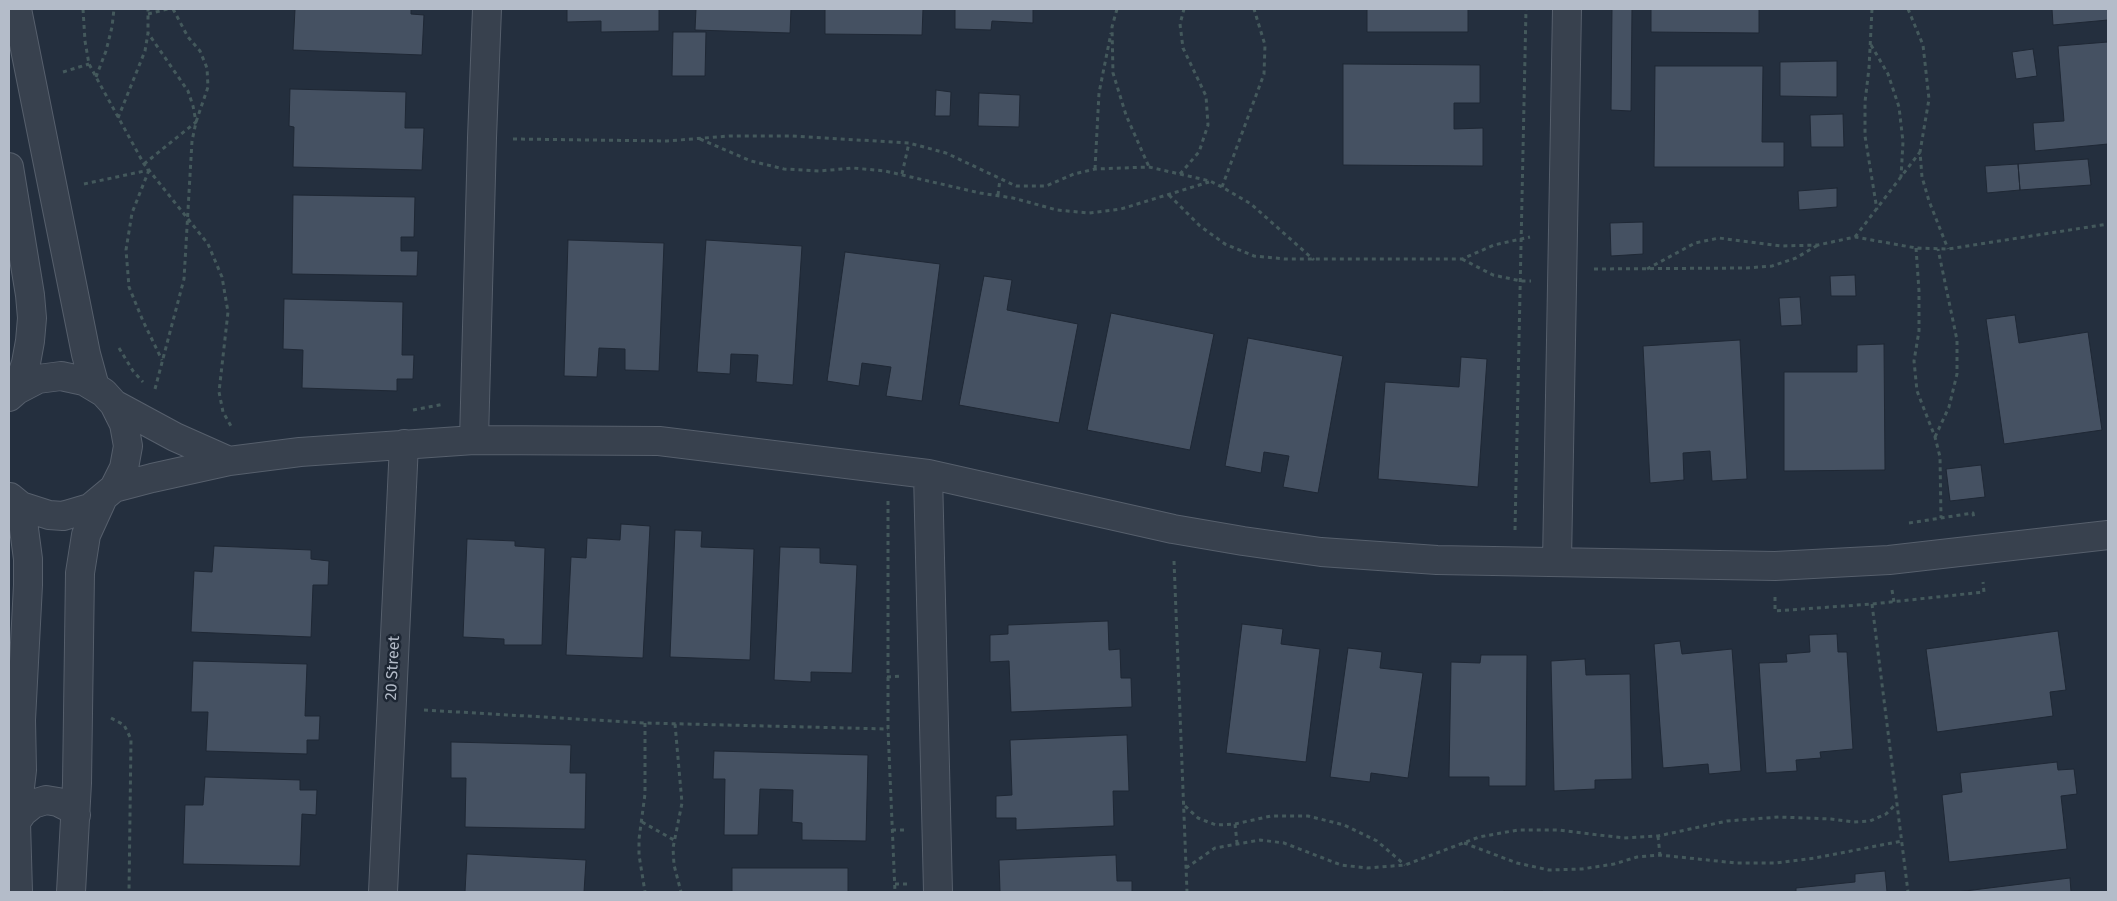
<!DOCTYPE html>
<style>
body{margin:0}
#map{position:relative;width:2117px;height:901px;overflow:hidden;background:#242f3e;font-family:"Fira Sans",sans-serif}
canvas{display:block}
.frame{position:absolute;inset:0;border:10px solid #b4bcc9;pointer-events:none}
</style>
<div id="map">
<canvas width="2117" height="901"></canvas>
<div class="frame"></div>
</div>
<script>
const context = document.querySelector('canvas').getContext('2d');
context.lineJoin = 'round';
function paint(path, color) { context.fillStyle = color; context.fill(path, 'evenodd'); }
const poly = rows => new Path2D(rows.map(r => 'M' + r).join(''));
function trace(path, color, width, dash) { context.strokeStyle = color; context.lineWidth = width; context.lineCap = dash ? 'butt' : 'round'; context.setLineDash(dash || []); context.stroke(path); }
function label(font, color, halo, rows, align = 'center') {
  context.font = font + ' "Fira Sans",sans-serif'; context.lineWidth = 5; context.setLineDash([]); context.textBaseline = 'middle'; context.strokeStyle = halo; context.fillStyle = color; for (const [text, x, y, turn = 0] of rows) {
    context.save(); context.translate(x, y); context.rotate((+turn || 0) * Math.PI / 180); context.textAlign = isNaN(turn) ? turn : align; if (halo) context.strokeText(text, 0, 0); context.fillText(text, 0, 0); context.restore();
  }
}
const building = poly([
 [295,9,411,9,411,14,424,15,422,55,293,50,295,9],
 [567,9,659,9,659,31,601,32,601,21,567,22,567,9],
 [696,9,791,9,790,33,695,30,696,9],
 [825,9,923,9,922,35,825,34,825,9],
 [955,9,1033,9,1033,23,992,21,991,30,955,29,955,9],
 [1367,9,1468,9,1468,32,1367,32,1367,9],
 [1612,9,1632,9,1631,111,1611,110,1612,9],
 [1651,9,1759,9,1759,33,1651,32,1651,9],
 [2052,9,2108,9,2108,20,2053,25,2052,9],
 [673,32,706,32,705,76,672,76,673,32],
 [2108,42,2108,144,2035,151,2033,123,2064,121,2058,46,2108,42],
 [2033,49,2037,76,2016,79,2012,52,2033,49],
 [1837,61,1837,97,1780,96,1780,62,1837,61],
 [1343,64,1480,65,1480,103,1454,103,1454,129,1483,128,1483,166,1343,165,1343,64],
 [1655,66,1763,66,1762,142,1784,142,1784,167,1654,167,1655,66],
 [290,89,406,92,405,128,424,128,422,170,293,167,294,127,289,126,290,89],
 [936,90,951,92,950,116,935,116,936,90],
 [979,93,1020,95,1019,127,978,126,979,93],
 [1843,114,1844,147,1811,147,1810,115,1843,114],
 [2088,159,2091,185,2020,190,2018,164,2088,159],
 [2018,164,2020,190,1987,193,1985,166,2018,164],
 [1837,188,1837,207,1799,210,1798,191,1837,188],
 [293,195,415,197,414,237,401,237,401,251,418,251,417,276,292,274,293,195],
 [1643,222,1643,254,1611,256,1610,223,1643,222],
 [568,240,664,243,659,371,625,370,625,349,599,348,597,377,564,376,568,240],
 [706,240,802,246,793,385,756,382,758,355,731,354,730,374,697,372,706,240],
 [845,252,940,264,922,401,886,396,891,367,862,363,859,386,827,381,845,252],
 [1855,275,1856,296,1831,296,1830,276,1855,275],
 [984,276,1012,280,1007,310,1078,324,1059,423,959,405,984,276],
 [1800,297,1802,325,1781,326,1779,298,1800,297],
 [284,299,403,302,402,355,414,355,413,379,397,379,397,391,302,388,303,350,283,349,284,299],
 [1111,313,1214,334,1190,450,1087,430,1111,313],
 [2015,315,2019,343,2088,332,2102,430,2004,444,1986,319,2015,315],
 [1248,338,1343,356,1318,493,1283,487,1289,456,1264,452,1261,473,1225,466,1248,338],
 [1740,340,1747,479,1712,481,1710,451,1683,453,1684,480,1650,483,1643,346,1740,340],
 [1884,344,1885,470,1784,471,1784,372,1857,372,1857,345,1884,344],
 [1461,357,1487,359,1478,487,1378,479,1385,382,1459,387,1461,357],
 [1981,465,1985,497,1950,501,1946,469,1981,465],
 [621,524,650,526,643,658,566,655,571,557,586,558,587,538,620,540,621,524],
 [675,530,702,531,701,547,754,549,750,660,670,657,675,530],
 [467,539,515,541,515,546,545,548,542,645,504,645,504,639,463,637,467,539],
 [214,546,311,550,311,559,329,561,328,585,313,585,311,637,191,632,194,571,212,572,214,546],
 [780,547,820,548,820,563,857,565,852,673,811,672,811,682,774,680,780,547],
 [1108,621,1109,650,1120,649,1121,678,1131,678,1132,707,1011,712,1009,661,990,662,990,635,1008,634,1008,625,1108,621],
 [1242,624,1283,629,1281,644,1320,649,1306,762,1226,753,1242,624],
 [2058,631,2066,690,2050,692,2053,716,1937,732,1926,649,2058,631],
 [1837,634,1838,652,1847,652,1853,749,1820,752,1821,758,1796,760,1797,771,1766,773,1759,663,1787,662,1786,654,1810,652,1809,635,1837,634],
 [1680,641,1682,654,1732,649,1741,771,1709,774,1708,764,1663,768,1654,644,1680,641],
 [1348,648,1382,652,1380,668,1423,673,1408,778,1371,773,1370,782,1330,777,1348,648],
 [1481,655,1527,655,1526,786,1489,786,1489,777,1449,777,1451,662,1480,663,1481,655],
 [1585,659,1586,675,1630,674,1632,779,1595,780,1595,789,1554,791,1551,661,1585,659],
 [193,661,307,664,305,716,320,716,319,740,307,740,307,754,206,751,208,712,191,712,193,661],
 [1127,735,1129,791,1113,791,1114,826,1016,830,1016,818,996,818,996,796,1012,795,1010,740,1127,735],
 [451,742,571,745,570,773,586,773,585,829,465,827,466,778,451,778,451,742],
 [714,751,868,755,866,841,802,840,802,823,792,822,793,790,760,789,758,835,724,835,725,779,713,779,714,751],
 [2057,762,2058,770,2074,769,2077,794,2061,796,2067,849,1949,862,1942,795,1962,792,1960,773,2057,762],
 [205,777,300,780,300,790,317,790,316,815,302,814,300,866,183,864,185,805,203,805,205,777],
 [467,854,586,860,584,892,465,892,467,854],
 [1116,855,1117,881,1132,881,1132,892,1000,892,999,860,1116,855],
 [732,868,848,868,848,892,732,892,732,868],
 [1885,871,1887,892,1796,892,1796,888,1855,882,1855,874,1885,871],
 [2070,878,2071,892,1957,892,2070,878],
 [1504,891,1543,891,1543,892,1504,892,1504,891]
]);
const path = poly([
 [83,9,85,41,89,64,96,77,144,164,208,244,222,277,228,312,219,392,223,412,231,426],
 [1117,9,1112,27,1113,73,1126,115,1149,167],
 [1872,9,1869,68,1865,102,1865,136,1877,210],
 [1908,9,1923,45,1929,99,1920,152,1922,177,1929,201,1948,249],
 [148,14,168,9],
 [1871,45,1888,74,1899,107,1903,142,1901,177],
 [63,72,89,64],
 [96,77,106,51,112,27,114,9],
 [118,118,145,51,148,33,148,9],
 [513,139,667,141,729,136,791,136,909,143,946,153,1016,186,1046,186,1074,174,1095,169,1149,167,1210,181,1222,187,1251,204,1314,260],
 [700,139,751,161,784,169,819,171,853,168,885,171,980,193,1013,198,1057,210,1089,213,1121,209,1209,182],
 [144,164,196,122,193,106,188,91,148,33],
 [1095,169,1099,93,1111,33],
 [149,170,132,213,126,250,129,287,143,321,162,360],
 [902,174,909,143],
 [1180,174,1199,152,1208,125,1206,96,1183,48,1180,24,1184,9],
 [84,184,149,170],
 [1222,187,1264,74,1265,45,1254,9],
 [998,195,1000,179],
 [1169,195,1200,226,1225,244,1254,256,1285,259,1462,259,1494,245,1530,237],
 [1855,237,1920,152],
 [1916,248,1919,291,1919,331,1914,361,1917,391,1935,437,1940,457,1941,518],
 [1462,259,1493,275,1521,281,1531,281],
 [1594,269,1746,268,1772,266,1796,258,1818,245],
 [1647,269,1695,243,1719,238,1781,246,1818,245,1855,237,1916,248,1948,249,2108,224],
 [119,348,133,371,143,382],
 [155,389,184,279,192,141,196,122,208,87,207,68,200,51,188,37,173,9],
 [413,410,444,404],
 [1935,437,1949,407,1957,374,1957,340,1938,249],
 [888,501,888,729,895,892],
 [1909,523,1973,513,1974,519],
 [1515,530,1526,9],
 [1174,561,1187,892],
 [1892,590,1894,602],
 [1775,597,1775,611,1872,604,1984,592,1983,582],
 [1872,604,1908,892],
 [887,677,901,676],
 [424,710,645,723,888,729],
 [111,718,124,725,131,739,129,892],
 [645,723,645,794,639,839,639,855,645,892],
 [675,724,682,803,673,848,674,865,681,892],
 [1185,806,1198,818,1216,825,1235,824,1271,816,1308,816,1344,825,1377,841,1405,865],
 [642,822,674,840],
 [1235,824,1237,843],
 [892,830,905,830],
 [1658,836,1660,855],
 [1464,843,1517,863,1549,870,1582,869,1614,864,1637,857,1660,855,1736,863,1776,863,1815,858,1902,841],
 [1186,868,1215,848,1260,840,1284,843,1341,865,1367,868,1405,865,1479,837,1518,830,1558,830,1624,838,1658,836,1727,821,1779,817,1831,819,1854,822,1870,821,1886,814,1897,803],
 [895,884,907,884]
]);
const minor = poly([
 [17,9,86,354,95,387,104,393],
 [9,167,30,295,32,318,30,341,26,363,17,390],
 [9,397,17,390,38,379,61,376,84,381,104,393,114,404,124,424,128,446,124,468,114,488,90,508,63,516,49,515,21,506,10,497],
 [114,404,175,437,229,461],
 [474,440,482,138,487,9],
 [928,474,938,892],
 [114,488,152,478,229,461,300,452,474,440,659,441,928,474,1173,529,1243,541,1321,552,1437,560,1775,566,1889,560,2108,535],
 [1557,562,1567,9],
 [16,822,23,812,33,804,46,800,58,802,70,808,76,815],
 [18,892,16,822,22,770,21,720,28,585,28,559,21,506],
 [71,892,77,783,80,573,86,535,102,500],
 [383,892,404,444]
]);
const streetNames = [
 ["20 Street",393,668,-87]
];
paint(building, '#455162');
trace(building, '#1f2835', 1);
trace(minor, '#565f6c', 30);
trace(path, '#44595c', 3, [4, 4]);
trace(minor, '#38414e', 28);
label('16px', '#b4bcc9', '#1d2633', streetNames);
</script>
